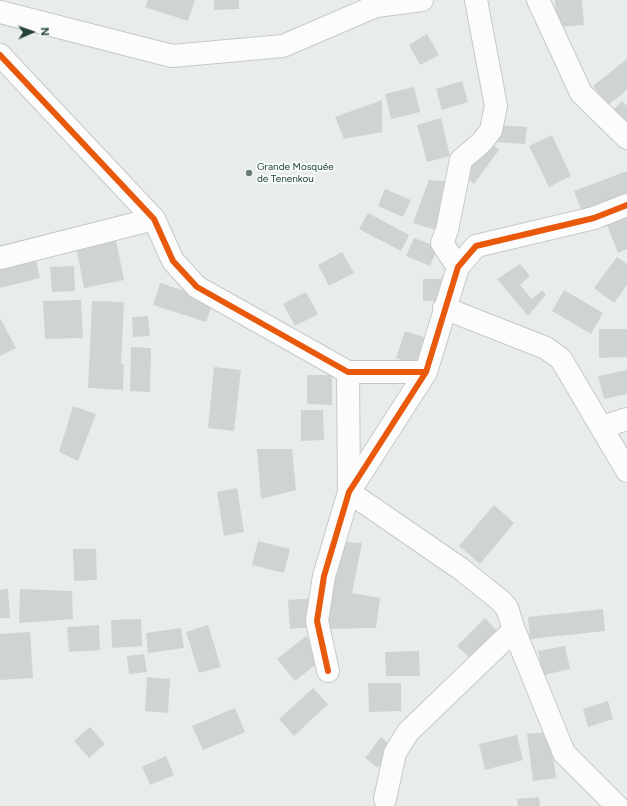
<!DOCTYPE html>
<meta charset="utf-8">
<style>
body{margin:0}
#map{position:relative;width:627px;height:806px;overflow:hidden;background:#e8edeb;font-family:Figtree,sans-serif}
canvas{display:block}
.north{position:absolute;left:12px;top:12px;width:40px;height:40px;-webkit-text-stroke:3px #f7fbf9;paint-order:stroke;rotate:88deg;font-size:11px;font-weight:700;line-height:16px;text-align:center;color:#24423a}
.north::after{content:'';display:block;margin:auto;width:14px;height:18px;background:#24423a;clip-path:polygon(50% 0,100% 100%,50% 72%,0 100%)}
</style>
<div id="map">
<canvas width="627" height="806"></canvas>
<div class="north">N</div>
</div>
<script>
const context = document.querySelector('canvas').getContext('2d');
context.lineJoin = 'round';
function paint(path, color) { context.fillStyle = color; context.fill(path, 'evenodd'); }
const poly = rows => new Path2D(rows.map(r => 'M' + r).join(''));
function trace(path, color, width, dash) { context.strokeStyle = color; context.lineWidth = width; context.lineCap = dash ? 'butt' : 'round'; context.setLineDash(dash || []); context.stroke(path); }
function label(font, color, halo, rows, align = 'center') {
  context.font = font + ' Figtree,sans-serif'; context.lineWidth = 4; context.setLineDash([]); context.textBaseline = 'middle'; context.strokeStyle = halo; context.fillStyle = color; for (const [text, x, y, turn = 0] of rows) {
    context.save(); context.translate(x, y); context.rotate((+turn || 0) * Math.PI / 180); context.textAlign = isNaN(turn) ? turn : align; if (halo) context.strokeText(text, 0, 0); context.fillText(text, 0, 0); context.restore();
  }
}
const building = poly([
 [148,0,195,0,188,21,145,7],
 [214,0,239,0,239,9,214,10],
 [555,0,582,0,584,25,556,27],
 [427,34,439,55,420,65,409,45],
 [627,59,627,90,608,105,593,86],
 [462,81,468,102,442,110,436,89],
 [414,87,420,112,391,119,385,94],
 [382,100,382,132,344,139,335,117],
 [622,101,627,106,627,130,611,112],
 [441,118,450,156,427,162,417,125],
 [498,125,527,127,525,144,496,142],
 [552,135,571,176,549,187,529,146],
 [489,141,499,150,474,184,463,175],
 [627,171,627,196,582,212,574,191],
 [429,180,455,182,439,231,413,223],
 [385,189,411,200,403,217,378,206],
 [368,213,409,235,401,251,359,229],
 [627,216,627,249,618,253,607,225],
 [414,238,438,247,430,266,406,256],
 [116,240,124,280,84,288,76,247],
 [342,252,354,273,329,286,318,265],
 [35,256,40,278,0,288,0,265],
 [617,257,627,264,627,285,614,303,594,288],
 [520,264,530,276,520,285,532,299,542,290,546,295,528,316,497,279],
 [74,266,75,291,52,292,50,267],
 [423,279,445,279,445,301,423,301],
 [160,283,214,300,206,322,153,305],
 [564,290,603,313,591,334,552,311],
 [306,292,318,314,295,326,283,304],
 [81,300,83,338,45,339,43,301],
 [92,301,124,302,121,364,124,364,123,390,88,388],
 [148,316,150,336,133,337,132,317],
 [0,318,16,348,0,356],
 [599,329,627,329,627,357,599,358],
 [405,331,432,340,423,367,396,358],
 [131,347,151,348,150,392,130,391],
 [214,367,241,370,234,431,208,428],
 [627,370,627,394,604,399,598,376],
 [307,375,332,375,332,405,307,404],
 [73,406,96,414,78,461,59,452],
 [301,410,323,410,324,440,301,441],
 [257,449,292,449,296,490,261,499],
 [237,488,244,532,224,536,217,492],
 [494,505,514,523,480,564,459,546],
 [258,541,290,549,284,573,252,565],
 [340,542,362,543,352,593,380,598,376,628,325,629],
 [73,549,96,549,97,580,74,581],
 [8,589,10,618,0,618,0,590],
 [20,589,72,591,73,619,19,623],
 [314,598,315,627,290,629,288,600],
 [603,609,605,631,530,639,528,617],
 [485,618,502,636,475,663,457,646],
 [141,619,142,646,112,648,111,620],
 [99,625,100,650,69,652,67,627],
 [208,625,221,667,199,673,186,632],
 [181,628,184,648,148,653,146,633],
 [30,632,33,678,0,680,0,634],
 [306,636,324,658,295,681,277,659],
 [565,646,570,669,543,675,538,651],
 [419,651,420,676,386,676,385,652],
 [144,654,147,672,129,674,127,656],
 [147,677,170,679,168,713,145,711],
 [368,683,401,683,401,711,369,712],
 [313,688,328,704,294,736,279,719],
 [608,701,613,719,588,727,583,709],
 [235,708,245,732,203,750,192,726],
 [90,727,105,744,89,758,74,741],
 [550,732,556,778,533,781,527,734],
 [517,735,523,760,485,770,479,744],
 [381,737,394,748,378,768,365,758],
 [166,756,174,775,150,785,142,767],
 [539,797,540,806,518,806,517,799]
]);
const minor = poly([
 [538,0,581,93,627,138],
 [0,12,172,56,283,46,376,6,422,0],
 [0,55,154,219,173,261,197,287,348,372,426,372],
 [0,258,154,219],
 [458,267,442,243,447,230,461,160,482,142,491,130,496,106,476,0],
 [444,308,546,348,561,359,627,471],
 [348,372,349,492,461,569,501,601,507,608,514,630,564,753,617,806],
 [602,427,627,419],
 [328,671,317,621,324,576,349,492,426,372,458,267,476,246,594,218,627,205],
 [385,799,395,753,408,732,514,630]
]);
const cycleway = poly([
 [0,55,154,219,173,261,197,287,348,372,426,372],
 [328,671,317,621,324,576,349,492,426,372,458,267,476,246,594,218,627,205]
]);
const markers = [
 [249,173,4,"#697e78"]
];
const poiNames = [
 ["Grande Mosquée",257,167],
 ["de Tenenkou",257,179]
];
paint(building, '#cfd4d2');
trace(minor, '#c5cac8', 24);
trace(minor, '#fcfcfc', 22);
trace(cycleway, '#e8590c', 6);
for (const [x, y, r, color] of markers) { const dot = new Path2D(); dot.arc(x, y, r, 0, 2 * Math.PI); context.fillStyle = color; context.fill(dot); trace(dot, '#f7fbf9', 1.5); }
label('10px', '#24423a', '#f7fbf9', poiNames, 'left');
</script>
